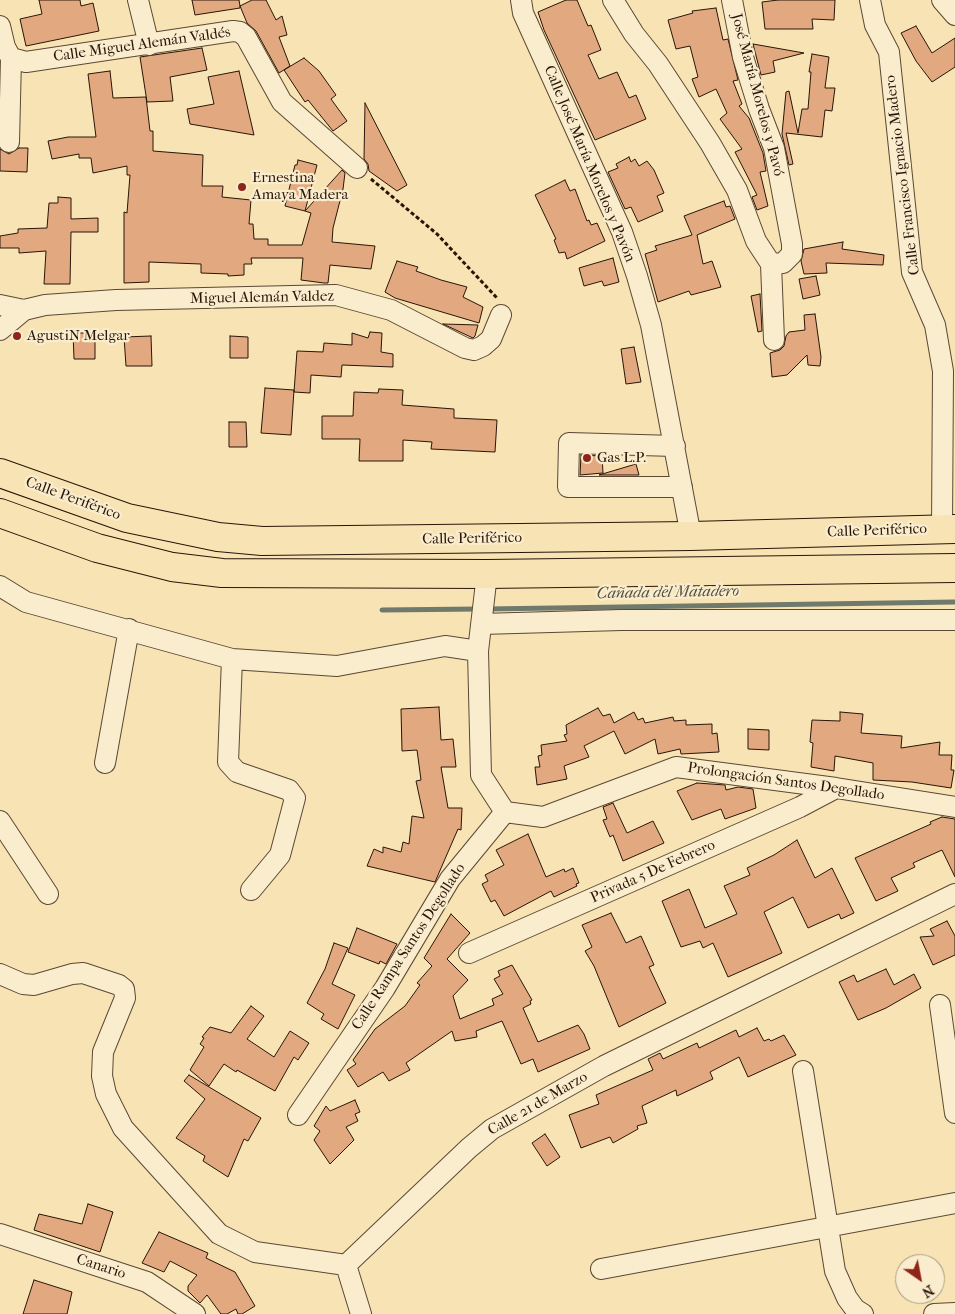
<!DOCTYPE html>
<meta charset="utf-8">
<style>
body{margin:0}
#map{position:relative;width:955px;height:1314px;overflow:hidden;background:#f7e3b3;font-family:"IM FELL French Canon",serif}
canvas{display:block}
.north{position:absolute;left:895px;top:1254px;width:50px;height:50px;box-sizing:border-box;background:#faedce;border:1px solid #a6977f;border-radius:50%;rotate:147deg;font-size:14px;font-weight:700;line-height:20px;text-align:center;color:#291508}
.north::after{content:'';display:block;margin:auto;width:18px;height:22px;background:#8f2418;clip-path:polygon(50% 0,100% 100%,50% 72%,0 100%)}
</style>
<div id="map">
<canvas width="955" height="1314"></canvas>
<div class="north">N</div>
</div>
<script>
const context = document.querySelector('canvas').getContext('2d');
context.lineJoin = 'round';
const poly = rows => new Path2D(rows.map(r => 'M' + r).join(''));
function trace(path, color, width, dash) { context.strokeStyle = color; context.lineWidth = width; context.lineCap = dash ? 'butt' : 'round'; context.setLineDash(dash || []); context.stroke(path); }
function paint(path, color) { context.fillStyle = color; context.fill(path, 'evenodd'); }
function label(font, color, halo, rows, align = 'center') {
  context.font = font + ' "IM FELL French Canon",serif'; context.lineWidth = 4.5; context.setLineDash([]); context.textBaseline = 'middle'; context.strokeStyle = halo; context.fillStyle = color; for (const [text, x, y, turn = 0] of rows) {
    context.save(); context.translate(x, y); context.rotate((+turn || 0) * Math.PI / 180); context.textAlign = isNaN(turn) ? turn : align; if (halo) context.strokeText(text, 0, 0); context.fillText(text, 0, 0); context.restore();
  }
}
const stream = poly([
 [487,609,955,602],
 [382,610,479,609]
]);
const building = poly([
 [39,0,80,0,81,6,93,3,99,31,26,46,20,19,42,14,39,0],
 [192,0,239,0,240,6,252,0,266,0,276,20,282,16,287,35,279,37,290,66,279,73,256,31,247,23,240,6,240,8,195,15,192,0],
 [566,0,577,0,588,26,591,25,601,50,588,55,599,79,617,72,629,98,636,95,646,119,595,140,544,30,538,12,566,0],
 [778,0,835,0,834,20,812,19,813,29,765,29,762,2,778,0],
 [716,8,723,40,728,39,738,80,733,81,742,104,739,106,749,118,763,153,766,171,760,172,768,206,757,210,752,197,757,195,735,152,742,149,720,119,727,113,716,89,699,97,692,79,698,77,690,46,676,49,668,20,693,13,692,11,716,8],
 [916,26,932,53,955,38,955,67,932,82,916,61,901,33,916,26],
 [753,44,804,53,773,61,775,72,761,75,753,44],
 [202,48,207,70,170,77,173,101,147,102,140,57,202,48],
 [812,54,829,57,825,88,835,88,832,111,825,110,822,137,786,133,793,164,789,165,782,134,786,92,789,91,798,133,802,109,808,109,811,72,809,72,812,54],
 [304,58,319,71,336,95,331,99,347,121,333,131,308,100,305,102,284,70,304,58],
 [110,71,113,98,146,97,150,131,153,131,153,151,203,155,202,186,223,186,222,197,251,200,249,224,253,224,254,239,268,239,268,245,302,245,311,213,305,211,342,170,345,173,343,189,333,228,332,242,375,246,371,269,330,265,328,283,324,283,301,280,303,258,251,258,252,264,244,264,244,275,228,276,228,274,201,273,201,264,149,262,149,282,124,283,124,212,127,213,130,175,127,175,127,166,93,173,91,158,79,158,79,154,52,159,48,141,68,137,96,137,88,74,110,71],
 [239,71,254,135,190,124,187,109,214,104,208,77,239,71],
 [365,103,407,185,397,191,369,171,368,164,364,159,365,103],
 [19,148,28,148,27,172,0,171,0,149,9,154,19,148],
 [629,157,631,162,635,159,639,166,647,161,654,170,664,193,657,196,663,211,638,222,631,207,625,209,608,172,618,168,616,164,629,157],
 [298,160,317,165,305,211,285,206,295,165,297,165,298,160],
 [565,180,570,191,575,189,587,221,589,220,591,225,597,223,605,241,567,259,565,252,559,253,554,240,556,239,535,195,565,180],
 [58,197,71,198,71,219,98,218,98,232,71,232,70,284,44,284,46,251,19,253,19,248,0,248,0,236,18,233,18,229,47,228,49,203,58,203,58,197],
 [724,201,726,207,730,206,735,219,697,235,703,264,712,261,721,287,691,295,689,291,658,302,645,254,657,250,655,246,692,235,684,216,724,201],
 [843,242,842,249,884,255,883,265,826,263,827,273,804,274,801,261,804,249,843,242],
 [613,258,619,282,604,286,602,281,584,286,579,268,613,258],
 [397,261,418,267,416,271,441,280,467,287,463,297,483,307,479,323,395,298,385,292,397,261],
 [816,276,820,295,803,299,799,279,816,276],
 [760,294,762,331,758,332,751,296,760,294],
 [815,314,821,357,820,366,808,365,807,355,787,375,772,377,770,353,780,350,784,346,786,336,789,332,805,330,804,315,815,314],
 [443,324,478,325,475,336,473,338,443,324],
 [370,332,382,333,381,352,393,354,393,367,342,365,341,377,311,375,310,393,294,392,297,351,323,352,324,343,352,345,352,333,368,338,370,332],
 [73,333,95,333,95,359,74,359,73,333],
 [151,336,152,366,126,366,124,337,151,336],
 [230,336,248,337,248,358,230,358,230,336],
 [634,347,641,382,626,384,621,349,634,347],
 [265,388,294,390,291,435,261,433,265,388],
 [379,389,403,390,402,405,454,409,454,418,497,420,495,452,431,449,432,442,403,440,403,461,359,461,360,439,322,439,322,416,353,416,354,392,378,393,379,389],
 [229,422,246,422,247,447,229,447,229,422],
 [581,455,602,456,603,473,580,475,581,455],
 [636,464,639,475,599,475,636,464],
 [439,707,441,740,453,739,456,767,441,767,448,808,462,808,461,830,458,829,435,882,367,866,374,849,383,853,383,847,401,852,403,842,409,844,412,816,424,818,416,781,421,780,417,750,402,751,401,709,439,707],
 [598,708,603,716,610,714,614,723,634,712,638,720,643,718,645,723,673,717,674,721,686,720,686,725,712,724,712,734,717,733,719,752,681,754,680,749,658,754,655,739,625,754,614,731,584,746,589,757,564,766,567,779,537,785,535,767,540,767,538,756,542,755,541,745,567,741,564,735,567,734,566,725,598,708],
 [840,712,863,714,861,733,902,736,901,748,940,742,939,755,952,755,951,770,954,770,951,788,912,782,873,780,873,763,835,756,834,771,811,767,813,743,810,742,812,720,840,721,840,712],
 [748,729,769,730,769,750,748,749,748,729],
 [697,783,725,785,726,790,738,787,753,789,756,808,725,819,721,809,692,820,677,791,697,783],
 [613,803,627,833,653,821,664,843,623,861,613,835,610,837,603,820,607,819,603,807,613,803],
 [942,817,955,819,955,877,942,850,913,863,915,867,891,878,898,891,876,901,855,858,931,824,930,822,942,817],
 [528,834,546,877,564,869,565,872,573,868,579,883,576,884,577,886,554,897,551,891,504,916,495,900,491,902,482,884,488,881,485,875,504,865,496,850,528,834],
 [797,840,815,878,832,868,854,913,841,919,839,914,808,928,793,897,764,912,782,953,728,977,713,943,703,948,700,941,681,947,662,901,689,889,705,928,737,914,724,886,750,875,747,868,774,855,797,840],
 [611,913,626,943,641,936,654,965,649,967,666,1003,619,1027,594,966,585,951,592,947,582,925,611,913],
 [451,914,470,933,447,959,468,980,453,996,460,1019,494,1005,492,999,503,994,494,979,500,976,498,971,512,965,532,1000,530,1001,531,1004,523,1008,538,1042,578,1025,584,1034,590,1049,538,1072,533,1059,521,1064,502,1021,476,1031,477,1037,455,1041,452,1031,406,1063,410,1070,406,1072,389,1081,383,1072,358,1087,347,1070,356,1064,353,1060,375,1029,405,1006,420,985,417,983,432,966,424,958,451,914],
 [947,921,955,936,955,955,933,965,920,937,934,936,930,929,947,921],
 [357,928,397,944,386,964,380,961,379,964,348,952,357,928],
 [334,943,348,948,332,984,355,995,338,1029,321,1019,324,1014,307,1003,325,969,334,943],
 [886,969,894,985,914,974,921,988,886,1008,858,1020,839,982,854,975,857,982,886,969],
 [251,1006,264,1016,247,1039,274,1057,290,1031,309,1043,298,1060,294,1057,275,1091,237,1070,236,1072,224,1064,209,1086,190,1070,204,1047,200,1044,204,1038,202,1037,210,1027,231,1033,251,1006],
 [757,1028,764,1041,769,1039,771,1041,784,1035,796,1055,748,1077,739,1057,710,1072,713,1079,677,1096,676,1090,642,1106,647,1123,637,1126,638,1129,613,1143,610,1137,581,1148,569,1115,599,1104,596,1095,653,1070,648,1059,660,1053,663,1059,697,1043,699,1048,736,1030,739,1037,757,1028],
 [189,1075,261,1118,248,1141,244,1139,228,1177,203,1161,205,1156,176,1138,205,1099,184,1081,189,1075],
 [355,1100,360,1112,355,1114,358,1121,346,1127,354,1140,330,1164,314,1140,320,1131,314,1126,326,1106,330,1111,355,1100],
 [545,1134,560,1157,547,1166,532,1143,545,1134],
 [88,1204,113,1212,100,1252,34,1230,39,1214,82,1224,88,1204],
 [159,1232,208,1253,206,1258,235,1272,255,1306,242,1314,238,1314,236,1309,227,1314,221,1314,207,1295,200,1303,188,1291,188,1286,197,1275,170,1261,164,1272,142,1263,159,1232],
 [34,1280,72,1292,67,1314,23,1314,34,1280]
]);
const path = poly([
 [371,179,437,234,497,298]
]);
const minor = poly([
 [138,0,149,45],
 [521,0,523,13,622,232,637,276,651,325,691,536],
 [613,0,634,34,658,64,710,143,737,190,756,241,771,264,774,340],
 [732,0,743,57,759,109,774,148,792,244,792,254,783,263,771,264],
 [870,0,875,25,889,52,912,272,935,325,943,371,942,529],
 [942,0,955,15],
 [0,26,5,47,11,58],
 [11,58,26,62,233,31,240,32,246,37,282,102,357,168],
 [9,142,11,58],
 [0,305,24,310],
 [0,330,24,310,45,305,116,300,336,295,391,310,465,348,474,350,483,346,491,339,501,315],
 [675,446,569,443,568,487,682,487],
 [487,574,478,651,481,775,505,812],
 [0,586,26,602,232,659,337,666,445,646,478,651],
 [481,624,621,620,955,620],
 [232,659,228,762,237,772,289,790,295,798,280,855,251,890],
 [105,763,129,629],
 [505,812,543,817,676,767,836,788,955,807],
 [0,821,48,894],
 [469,953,800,807,836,788],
 [0,974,23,984,34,985,72,974,83,973,119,985,124,989,125,998,103,1052,102,1076,106,1094,123,1128,219,1234,255,1252,346,1265],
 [940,1005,955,1113],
 [803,1071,835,1271,847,1298,855,1309,863,1314],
 [298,1115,385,988,450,879,505,812],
 [0,1234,147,1282,195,1314],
 [346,1265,469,1148,492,1129,604,1066,955,894],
 [346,1265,361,1314],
 [601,1269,955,1203],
 [934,1314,955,1313]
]);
const highway = poly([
 [0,473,127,518,218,537,262,541,691,536,955,529],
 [0,513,97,548,172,567,222,573,487,574,955,568]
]);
const markers = [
 [242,187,5,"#8f2418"],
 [17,336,5,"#8f2418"],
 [587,458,5,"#8f2418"]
];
const streetNames = [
 ["Calle Miguel Alemán Valdés",142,45,-8],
 ["José María Morelos y Pavó",757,95,75],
 ["Calle José María Morelos y Pavón",589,164,67],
 ["Calle Francisco Ignacio Madero",903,175,-97],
 ["Miguel Alemán Valdez",262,298,-1],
 ["Calle Periférico",73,499,20],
 ["Calle Periférico",877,531,-2],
 ["Calle Periférico",472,539,-1],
 ["Prolongación Santos Degollado",786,782,8],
 ["Privada 5 De Febrero",653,872,-24],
 ["Calle Rampa Santos Degollado",409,947,-57],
 ["Calle 21 de Marzo",538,1104,-30],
 ["Canario",101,1267,18]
];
const poiNames = [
 ["Ernestina",252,178],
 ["Amaya Madera",252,195],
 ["AgustiN Melgar",27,336],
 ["Gas L.P.",597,458]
];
const waterNames = [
 ["Cañada del Matadero",668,593,-1]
];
trace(stream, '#6f7a6c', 5);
paint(building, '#e2a87f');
trace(building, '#291508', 1);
trace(minor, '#5c4833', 22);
trace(highway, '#291508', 30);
trace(path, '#291508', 3, [4, 2.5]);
trace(minor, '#faedce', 20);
trace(highway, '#f7e3b3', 28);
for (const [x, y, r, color] of markers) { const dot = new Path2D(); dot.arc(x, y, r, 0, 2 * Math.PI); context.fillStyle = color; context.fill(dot); trace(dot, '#faedce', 2); }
label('15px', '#291508', '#faedce', streetNames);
label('15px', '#291508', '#faedce', poiNames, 'left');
label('italic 16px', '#525042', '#faedce', waterNames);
</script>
